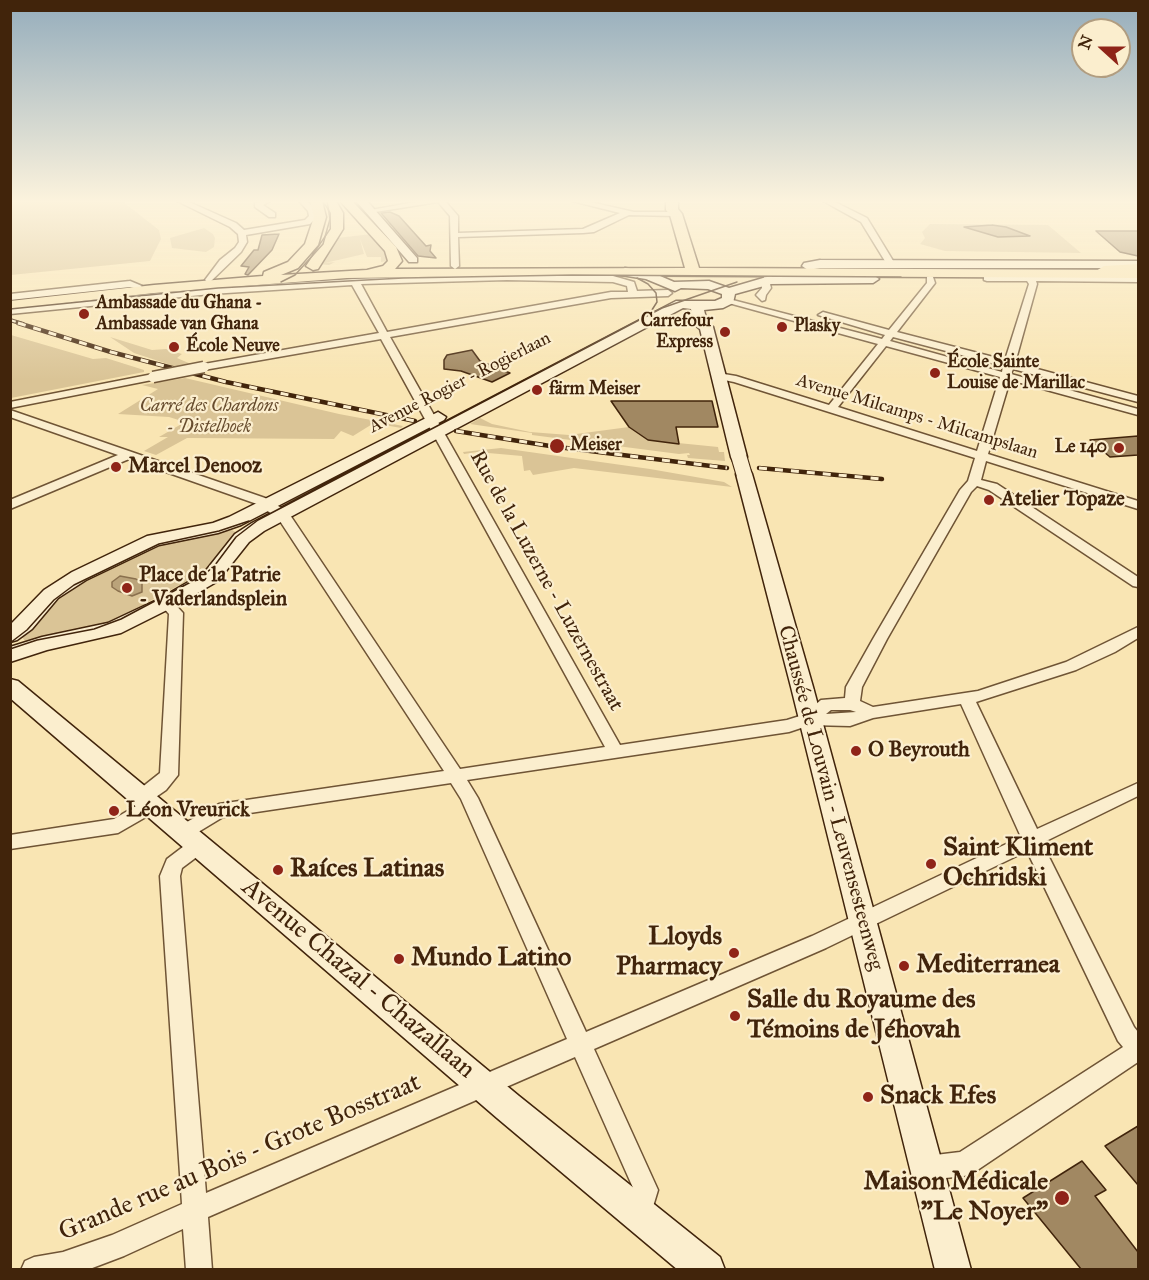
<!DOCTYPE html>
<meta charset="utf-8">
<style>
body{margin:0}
#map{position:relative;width:1149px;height:1280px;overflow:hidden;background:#f9e5b3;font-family:"IM FELL Great Primer",serif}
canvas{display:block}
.frame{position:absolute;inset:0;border:12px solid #41240b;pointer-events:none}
.north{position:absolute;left:1071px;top:18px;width:60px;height:60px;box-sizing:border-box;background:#fbeece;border:2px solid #b19d80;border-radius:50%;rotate:291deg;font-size:16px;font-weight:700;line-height:24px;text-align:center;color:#41240b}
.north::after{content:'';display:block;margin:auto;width:21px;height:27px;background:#8f2418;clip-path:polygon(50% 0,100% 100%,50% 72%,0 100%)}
</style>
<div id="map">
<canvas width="1149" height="1280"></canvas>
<div class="frame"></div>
<div class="north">N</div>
</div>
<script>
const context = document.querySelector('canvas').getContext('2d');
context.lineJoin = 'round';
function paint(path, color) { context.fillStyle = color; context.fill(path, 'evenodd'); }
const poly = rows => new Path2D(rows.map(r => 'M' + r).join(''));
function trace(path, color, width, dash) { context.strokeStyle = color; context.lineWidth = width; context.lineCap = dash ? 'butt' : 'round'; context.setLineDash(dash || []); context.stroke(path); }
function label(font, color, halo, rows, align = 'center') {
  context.font = font + ' "IM FELL Great Primer",serif'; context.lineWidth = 4.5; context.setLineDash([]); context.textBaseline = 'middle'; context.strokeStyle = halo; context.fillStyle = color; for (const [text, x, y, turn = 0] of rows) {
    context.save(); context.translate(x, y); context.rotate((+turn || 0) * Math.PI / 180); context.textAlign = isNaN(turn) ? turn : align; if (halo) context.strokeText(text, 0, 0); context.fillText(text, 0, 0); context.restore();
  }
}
const green = poly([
 [122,201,159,230,161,239,150,261,11,275,11,202],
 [930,224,1048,225,1081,253,945,251,920,244,925,238,922,232],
 [204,228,213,234,215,238,214,247,206,252,172,248,170,238],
 [371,234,385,249,389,261,381,262,381,257,367,257,360,239,364,254,325,263,335,262,329,265,318,264,337,238],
 [11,335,93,359,106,358,144,370,144,372,11,398],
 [110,337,152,350,166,349,182,354,177,358,191,364,177,367,134,353],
 [185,378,339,414,403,426,401,428,374,423,353,436,341,431,334,439,187,438,156,455,144,451,168,437,159,437,185,422,169,417,118,414,158,389,142,385],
 [480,418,492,424,530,432,569,435,629,427,648,440,718,447,719,452,724,452,725,461,688,458,687,455,690,455,689,453,679,454,532,435,532,433,470,424],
 [501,448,650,469,724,482,732,487,574,468,533,475,530,470,524,471,522,456,477,452,464,454,463,452],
 [232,530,237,533,207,570,117,619,99,625,25,641,22,637,61,597,87,581,162,544]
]);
const water = poly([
 [120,576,136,579,142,583,142,592,132,596,118,591,112,587,112,582,120,576]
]);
const building = poly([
 [390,212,399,216,426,246,431,245,430,251,436,258,418,256,381,213,390,212],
 [992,225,1006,227,1030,236,998,237,964,227,992,225],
 [1096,231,1138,231,1138,256,1120,252,1096,231],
 [279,234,272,250,248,275,245,274,249,267,241,266,254,250,258,250,262,235,279,234],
 [472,350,480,361,510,373,492,382,461,371,444,369,444,360,447,355,472,350],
 [611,401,712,401,718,427,676,427,679,444,648,440,629,427,611,401],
 [1138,436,1138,455,1110,457,1090,440,1138,436],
 [1138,1126,1138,1185,1105,1146,1138,1126],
 [1082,1161,1106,1190,1095,1196,1138,1252,1138,1269,1081,1269,1023,1198,1082,1161]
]);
const street = poly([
 [177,201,187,201,236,223,244,230,305,220,309,216,308,211,299,201,307,201,316,210,317,217,310,224,246,235,247,242,241,252,209,283,205,280,220,260,235,248,239,242,238,234,230,227,177,201],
 [260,201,270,201,263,205,275,213,275,217,269,217,255,207,255,203,260,201],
 [421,201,445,201,458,216,458,233,583,229,620,213,572,201,586,201,634,212,676,212,680,214,676,216,629,215,594,232,583,233,458,237,459,266,455,269,451,266,450,216,438,202,369,213,365,211,421,201],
 [823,201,833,201,867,218,895,264,894,266,888,266,861,222,823,201],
 [507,274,613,276,634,282,637,291,668,290,672,293,668,296,611,298,390,337,620,745,787,720,803,715,821,700,845,698,846,687,873,639,960,490,968,481,975,458,734,382,714,378,713,376,718,373,736,376,829,405,878,344,725,302,725,298,882,339,885,335,818,315,823,312,889,330,927,283,927,277,930,276,933,277,935,283,897,332,1005,360,1029,284,1027,281,987,281,984,280,984,276,1138,277,1138,282,1036,281,1037,284,1015,363,1138,396,1138,402,1013,369,1011,374,1138,409,1138,415,1010,380,988,454,1138,501,1138,509,986,461,981,480,997,484,1138,577,1138,587,1133,586,989,490,977,486,971,492,887,639,862,687,860,701,873,707,978,691,1066,662,1138,627,1138,638,1115,652,1076,670,976,702,1037,829,1138,783,1138,796,1042,843,1134,1027,1138,1032,1138,1062,973,1173,964,1176,927,1180,918,1177,915,1168,918,1159,927,1156,960,1152,1123,1047,1118,1041,1027,851,826,948,594,1049,658,1190,648,1223,639,1226,630,1223,627,1214,634,1190,575,1057,208,1217,212,1270,186,1270,183,1229,124,1256,87,1270,21,1270,25,1261,34,1257,63,1252,112,1235,182,1204,160,876,167,859,192,840,199,838,206,840,208,845,206,850,182,868,180,876,206,1193,567,1039,461,799,451,783,223,817,190,837,184,839,178,837,175,832,178,827,219,804,444,771,278,518,257,504,129,459,10,509,10,500,118,455,10,417,10,410,265,498,288,512,460,769,605,747,381,339,204,370,199,367,204,364,379,333,352,285,211,294,10,314,10,308,211,288,355,279,507,274],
 [507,280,613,282,627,286,628,292,611,292,387,332,361,284,507,280],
 [893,337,1003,366,1002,372,890,341,893,337],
 [886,346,1000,377,977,451,838,407,886,346],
 [961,704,1021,837,812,936,586,1032,478,798,467,780,789,732,810,725,850,726,873,718,961,704],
 [831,710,850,710,856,712,826,714,831,710],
 [765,277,769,280,771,288,766,295,765,300,762,301,756,295,762,288,761,280,765,277],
 [130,281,142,286,138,289,130,287,10,300,10,294,130,281],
 [153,374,158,377,157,379,10,408,10,402,153,374],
 [166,599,171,600,183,613,178,775,166,790,153,799,158,800,161,805,158,810,118,833,10,849,10,835,114,819,141,803,136,802,133,797,136,792,160,773,169,614,159,603,166,599]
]);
const secondary = poly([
 [356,201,367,201,417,258,417,262,409,262,356,201],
 [820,260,1138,261,1138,268,820,268,808,270,802,266,804,263,820,260],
 [625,268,653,273,674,282,709,281,729,288,770,276,873,275,879,279,873,283,771,284,735,294,733,303,723,308,704,310,707,322,713,327,747,457,745,461,733,461,731,457,700,329,694,324,691,309,683,308,264,531,249,542,218,581,173,607,121,633,47,650,10,662,10,647,42,637,108,623,159,599,204,573,235,534,252,523,676,301,715,301,722,298,722,294,708,289,681,288,675,291,646,279,621,275,619,272,625,268],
 [438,412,446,417,444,420,241,525,218,533,159,545,86,580,58,598,32,629,17,640,10,642,10,625,44,590,72,572,147,536,213,523,229,517,438,412],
 [744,469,750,470,752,474,813,687,971,1270,935,1270,791,687,736,474,738,470,744,469],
 [10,679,18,681,519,1096,720,1257,725,1270,678,1270,497,1118,10,698,10,679]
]);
const primary = poly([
 [310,201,322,201,326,217,318,245,298,268,281,275,367,270,383,266,388,261,385,251,340,201,352,201,396,247,402,261,395,269,685,268,670,215,666,210,666,201,678,201,678,209,682,214,699,268,1138,270,1138,278,562,275,347,278,154,293,10,309,10,301,154,285,263,276,264,272,288,262,305,244,314,217,310,201],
 [324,201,336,201,343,213,343,229,318,269,313,270,306,266,331,229,331,213,324,201]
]);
const highway = poly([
 [1138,264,1138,274,1104,276,1096,271,1104,266,1138,264]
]);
const tram = poly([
 [637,278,648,284,656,293,657,302,650,313],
 [281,282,295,275,323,244,330,219,327,201],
 [10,309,218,288,403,278,572,275,901,277],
 [10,643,27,630,54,600,74,585,159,544,219,531,249,521],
 [10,649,37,640,94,629,121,619,204,575,215,565,236,537,258,520,662,308,737,282]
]);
const railFar1 = poly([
 [10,320,23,324]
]);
const rail = poly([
 [18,323,111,352,226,382,415,421],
 [456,431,550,446,727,468],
 [759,468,882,479]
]);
const streetBridge = poly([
 [153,377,204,367]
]);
const secondaryBridge = poly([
 [739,457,744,474]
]);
const markers = [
 [84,314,6,"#8f2418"],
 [782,327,6,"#8f2418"],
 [725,332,6,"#8f2418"],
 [174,347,6,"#8f2418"],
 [935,373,6,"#8f2418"],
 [537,390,6,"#8f2418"],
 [557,446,8,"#8f2418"],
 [1119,448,6,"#8f2418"],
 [116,467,6,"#8f2418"],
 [989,500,6,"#8f2418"],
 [127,588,6,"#8f2418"],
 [856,751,6,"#8f2418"],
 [114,811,6,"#8f2418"],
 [931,864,6,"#8f2418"],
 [278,870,6,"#8f2418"],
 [734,953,6,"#8f2418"],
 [399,959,6,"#8f2418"],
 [904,966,6,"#8f2418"],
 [735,1016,6,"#8f2418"],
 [868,1097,6,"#8f2418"],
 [1062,1198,8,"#8f2418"]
];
const farPoinames = [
 ["Ambassade du Ghana -",96,304],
 ["Ambassade van Ghana",96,325],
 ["Carrefour",713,322,"right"],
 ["Express",713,343,"right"],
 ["Plasky",794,327],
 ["École Neuve",186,347],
 ["École Sainte",947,363],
 ["Louise de Marillac",947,384],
 ["färm Meiser",549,390],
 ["Meiser",570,446],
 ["Le 140",1107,448,"right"]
];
const farStreetnames = [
 ["Avenue Rogier - Rogierlaan",460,383,-27],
 ["Avenue Milcamps - Milcampslaan",917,417,17]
];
const farParknames = [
 ["Carré des Chardons",209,407],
 ["- Distelhoek",209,428]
];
const poiNames = [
 ["Marcel Denooz",128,467],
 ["Atelier Topaze",1001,500],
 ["Place de la Patrie",139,576],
 ["- Vaderlandsplein",139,600],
 ["O Beyrouth",868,751],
 ["Léon Vreurick",126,811]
];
const streetNames = [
 ["Rue de la Luzerne - Luzernestraat",546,581,61],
 ["Chaussée de Louvain - Leuvensesteenweg",830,798,75]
];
const nearPoinames = [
 ["Saint Kliment",943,849],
 ["Ochridski",943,879],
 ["Raíces Latinas",290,870],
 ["Lloyds",722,938,"right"],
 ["Pharmacy",722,968,"right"],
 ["Mundo Latino",411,959],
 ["Mediterranea",916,966],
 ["Salle du Royaume des",747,1001],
 ["Témoins de Jéhovah",747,1031],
 ["Snack Efes",880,1097],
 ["Maison Médicale",1048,1183,"right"],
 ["\"Le Noyer\"",1048,1213,"right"]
];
const nearStreetnames = [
 ["Avenue Chazal - Chazallaan",358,979,40],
 ["Grande rue au Bois - Grote Bosstraat",240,1158,-23]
];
paint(green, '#dac496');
paint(water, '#baa37a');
trace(water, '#8a704e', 1.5);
paint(building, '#a18862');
trace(building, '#41240b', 1.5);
trace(street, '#6f5435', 3);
trace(secondary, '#41240b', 3);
trace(primary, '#41240b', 3);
trace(highway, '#41240b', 4);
paint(street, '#fbeece');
paint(secondary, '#fbeece');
paint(primary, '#f9e5b3');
paint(highway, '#f9e5b3');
trace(tram, '#41240b', 1.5);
trace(railFar1, '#41240b', 4);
trace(rail, '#41240b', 4.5);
trace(railFar1, '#fbeece', 2, [6]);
trace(rail, '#fbeece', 3, [8]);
trace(streetBridge, '#6f5435', 13, []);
trace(secondaryBridge, '#41240b', 17, []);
trace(streetBridge, '#fbeece', 10);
trace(secondaryBridge, '#fbeece', 15);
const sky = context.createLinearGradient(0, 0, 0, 380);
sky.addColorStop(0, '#95adbc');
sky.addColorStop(0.53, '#fcf3dd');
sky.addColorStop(1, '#fcf3dd00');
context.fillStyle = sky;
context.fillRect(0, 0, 1149, 380);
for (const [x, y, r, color] of markers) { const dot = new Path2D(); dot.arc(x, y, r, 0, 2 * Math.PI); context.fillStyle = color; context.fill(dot); trace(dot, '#fbeece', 2); }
label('bold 18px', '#41240b', '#fbeece', farPoinames, 'left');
label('18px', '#41240b', '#fbeece', farStreetnames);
label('italic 18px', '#674c2e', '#fbeece', farParknames);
label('bold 21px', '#41240b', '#fbeece', poiNames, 'left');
label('21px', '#41240b', '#fbeece', streetNames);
label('bold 26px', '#41240b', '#fbeece', nearPoinames, 'left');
label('26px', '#41240b', '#fbeece', nearStreetnames);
</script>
